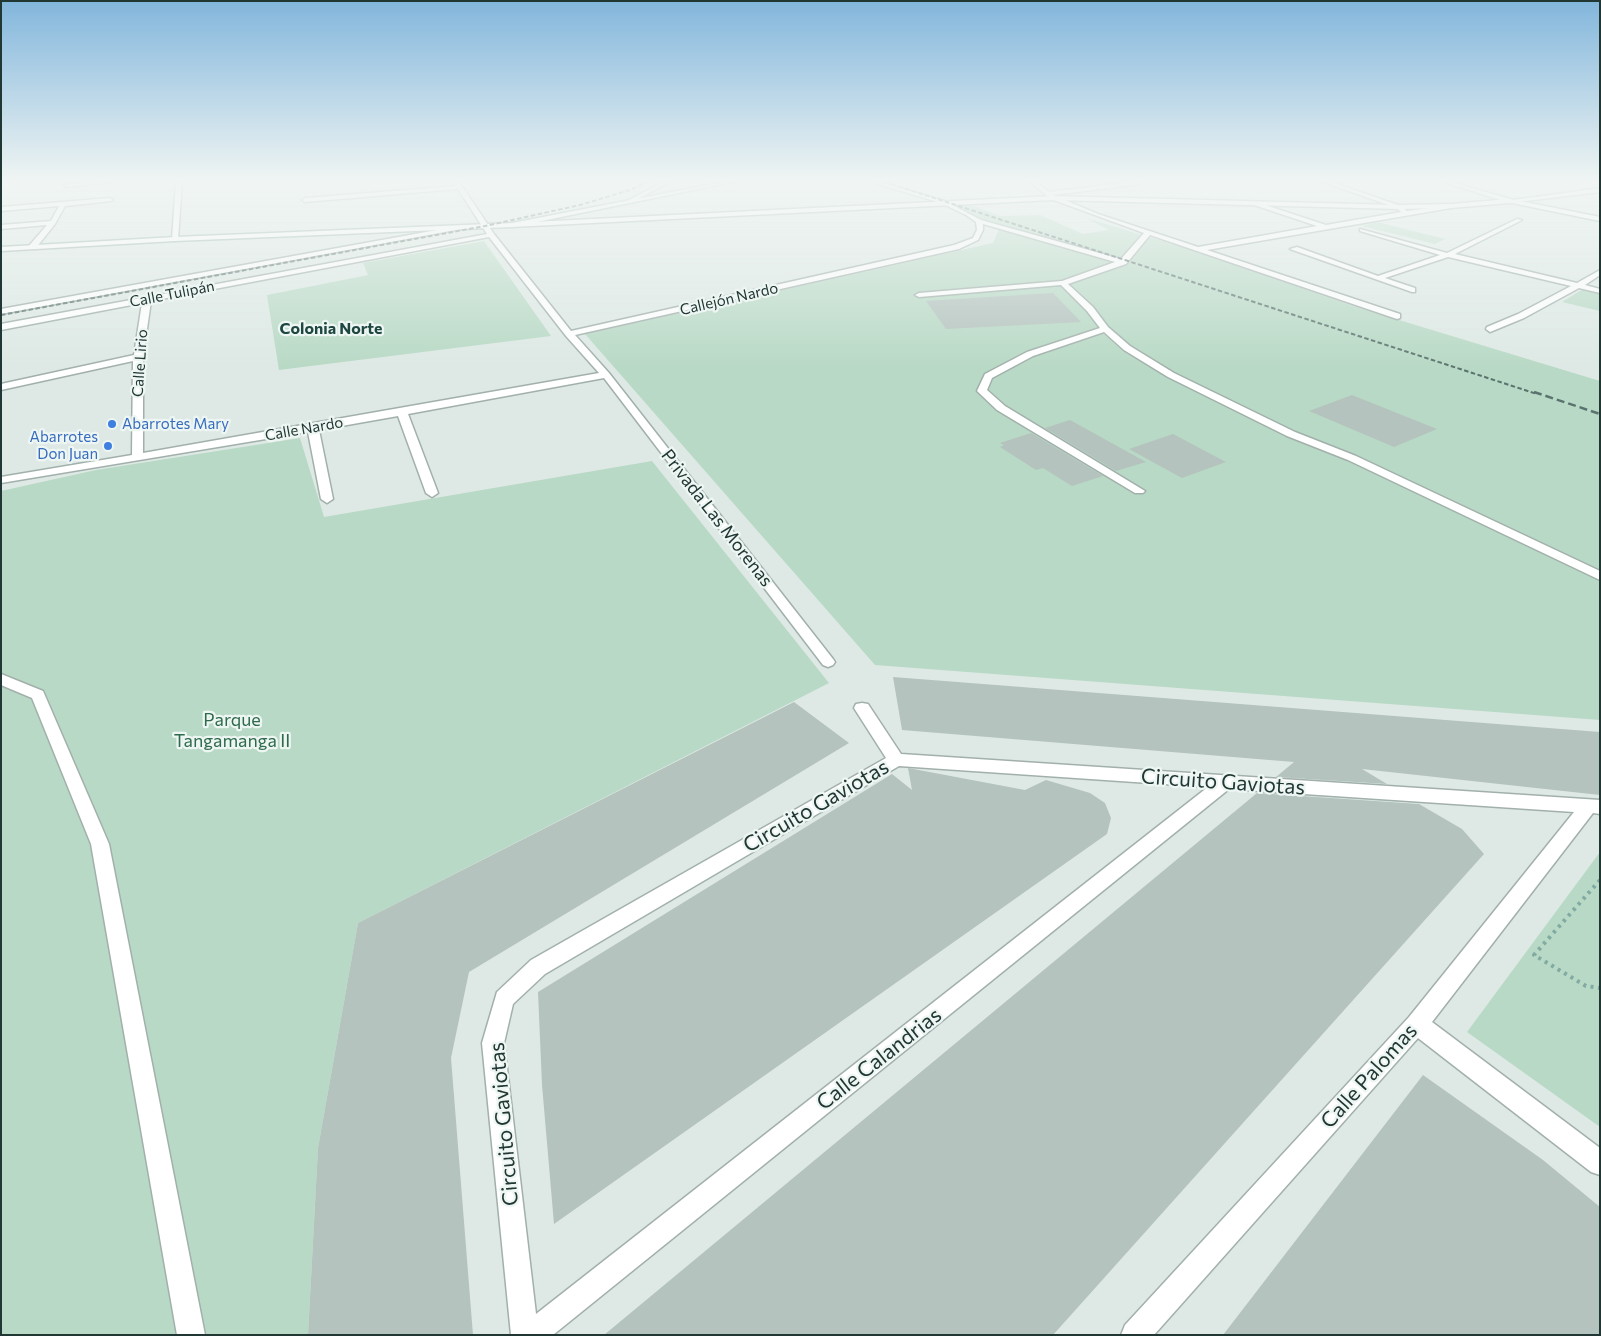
<!DOCTYPE html>
<meta charset="utf-8">
<style>
body{margin:0}
#map{position:relative;width:1601px;height:1336px;overflow:hidden;background:#dee9e5;font-family:Commissioner,sans-serif}
canvas{display:block}
.frame{position:absolute;inset:0;border:2px solid #213734;pointer-events:none}
</style>
<div id="map">
<canvas width="1601" height="1336"></canvas>
<div class="frame"></div>
</div>
<script>
const context = document.querySelector('canvas').getContext('2d');
context.lineJoin = 'round';
function paint(path, color) { context.fillStyle = color; context.fill(path, 'evenodd'); }
const poly = rows => new Path2D(rows.map(r => 'M' + r).join(''));
function trace(path, color, width, dash) { context.strokeStyle = color; context.lineWidth = width; context.lineCap = dash ? 'butt' : 'round'; context.setLineDash(dash || []); context.stroke(path); }
function label(font, color, halo, rows, align = 'center') {
  context.font = font + ' Commissioner,sans-serif'; context.lineWidth = 4.5; context.setLineDash([]); context.textBaseline = 'middle'; context.strokeStyle = halo; context.fillStyle = color; for (const [text, x, y, turn = 0] of rows) {
    context.save(); context.translate(x, y); context.rotate((+turn || 0) * Math.PI / 180); context.textAlign = isNaN(turn) ? turn : align; if (halo) context.strokeText(text, 0, 0); context.fillText(text, 0, 0); context.restore();
  }
}
const green = poly([
 [964,202,1000,216,1040,215,1083,234,1109,230,1086,218,1198,252,1353,306,1600,381,1600,720,875,665,585,334,993,243,1000,227,949,204],
 [1377,222,1445,239,1435,244,1362,226],
 [484,241,551,336,279,370,267,295,368,275,363,263],
 [1583,289,1600,293,1600,311,1562,302],
 [300,438,324,517,652,461,829,683,358,923,318,1148,308,1335,1,1335,1,491,96,470],
 [1600,852,1600,1127,1467,1032]
]);
const building = poly([
 [1053,293,1081,322,946,329,926,301],
 [1352,395,1437,429,1394,447,1309,411],
 [1070,420,1146,462,1116,471,1045,428],
 [1031,433,1103,476,1072,486,1043,468,1036,470,1000,447,1004,445,1000,443],
 [1173,434,1226,462,1182,478,1129,449],
 [893,677,1600,732,1600,795,1362,769,1387,784,1276,777,1294,762,902,730],
 [794,702,849,743,469,972,451,1058,473,1335,308,1335,318,1148,358,923],
 [908,768,1025,790,1046,780,1090,793,1105,803,1111,818,1107,834,554,1224,542,1085,538,992,892,774,912,790],
 [1257,793,1419,804,1462,829,1484,854,1053,1335,604,1335],
 [1423,1075,1543,1160,1600,1207,1600,1335,1223,1335]
]);
const path = poly([
 [1600,880,1534,955,1586,986,1600,988]
]);
const minor = poly([
 [88,182,113,182,66,187,63,185,88,182],
 [176,182,182,182,178,239,175,241,172,239,176,182],
 [453,182,459,182,462,186,494,234,571,331,954,245,973,238,977,230,976,222,966,215,941,203,871,182,879,182,945,201,981,220,1121,259,1144,233,1051,199,1030,182,1036,182,1049,192,1130,182,1144,182,1141,184,1053,195,1098,214,1198,247,1317,226,1254,205,1254,203,1256,202,1326,225,1401,212,1397,208,1323,182,1331,182,1401,206,1407,211,1453,205,1453,207,1451,208,1207,250,1400,314,1400,318,1397,319,1150,235,1126,264,1068,284,1093,307,1108,327,1130,346,1174,373,1295,432,1356,456,1600,571,1600,580,1348,460,1287,436,1168,377,1124,350,1104,332,1033,356,992,378,987,390,1005,406,1145,491,1143,493,1135,493,997,410,977,391,985,374,1027,352,1100,328,1087,311,1061,285,919,297,915,295,919,293,1062,281,1115,262,983,224,983,230,978,240,959,249,575,335,609,373,833,659,835,662,833,665,828,667,823,665,604,378,408,414,438,493,432,497,426,493,398,416,319,430,333,499,327,503,321,499,308,432,1,483,1,477,132,455,133,361,1,390,1,384,134,355,142,303,1,330,1,324,487,234,458,189,305,202,302,200,305,198,455,186,453,182],
 [489,237,566,336,599,373,143,453,143,357,151,301,489,237],
 [663,182,670,182,632,202,627,201,663,182],
 [1600,188,1600,192,1509,203,1506,201,1600,188],
 [110,198,113,200,112,201,65,206,55,224,35,249,28,247,47,225,1,229,1,225,51,221,59,206,1,211,1,207,110,198],
 [1517,219,1522,220,1455,254,1577,283,1600,270,1600,275,1585,285,1600,289,1600,293,1579,288,1524,318,1490,332,1486,329,1487,327,1518,314,1571,286,1448,257,1385,278,1415,288,1415,292,1412,292,1290,249,1297,247,1378,276,1440,255,1360,231,1360,229,1447,253,1517,219],
 [459,226,461,227,461,229,1,314,1,309,459,226],
 [1,674,43,691,109,844,205,1335,177,1335,91,844,32,698,1,685,1,674],
 [862,703,868,704,901,754,1600,800,1600,814,1593,813,1432,1022,1600,1148,1600,1175,1591,1172,1418,1038,1154,1335,1121,1335,1125,1325,1409,1017,1574,812,1229,789,553,1335,511,1335,482,1043,497,992,531,960,886,758,854,708,856,704,862,703],
 [899,766,1208,787,536,1314,504,1043,513,1004,545,974,899,766]
]);
const tertiary = poly([
 [1053,196,1399,205,1451,204,1509,199,1512,201,1509,203,1451,208,1399,209,1053,200,512,227,509,225,512,223,1053,196]
]);
const secondary = poly([
 [723,182,733,182,512,227,175,241,1,251,1,247,175,237,512,223,723,182],
 [1444,182,1452,182,1510,199,1600,217,1600,221,1507,202,1444,182]
]);
const railFar1 = poly([
 [885,182,1537,394],
 [1,315,485,226,580,205,630,190,647,182]
]);
const rail = poly([
 [1534,392,1600,414]
]);
const markers = [
 [112,424,5,"#3f7fe0"],
 [108,446,5,"#3f7fe0"]
];
const farStreetnames = [
 ["Calle Tulipán",172,294,-11],
 ["Callejón Nardo",729,299,-13],
 ["Calle Lirio",140,363,-86],
 ["Calle Nardo",304,429,-10]
];
const farShopnames = [
 ["Abarrotes Mary",122,424],
 ["Abarrotes",98,437,"right"],
 ["Don Juan",98,454,"right"]
];
const farNeighbourhoodnames = [
 ["Colonia Norte",331,329]
];
const streetNames = [
 ["Privada Las Morenas",717,518,52]
];
const parkNames = [
 ["Parque",232,720],
 ["Tangamanga II",232,741]
];
const nearStreetnames = [
 ["Circuito Gaviotas",1223,782,4],
 ["Circuito Gaviotas",816,806,-30],
 ["Calle Calandrias",879,1059,-38],
 ["Calle Palomas",1369,1076,-48],
 ["Circuito Gaviotas",504,1124,-95]
];
paint(green, '#b8d9c5');
paint(building, '#b4c3be');
trace(minor, '#a2b0ac', 3);
trace(tertiary, '#a2b0ac', 3);
trace(secondary, '#9eb4ae', 3);
trace(path, '#81aaa2', 4, [3, 4.5]);
paint(minor, '#fff');
paint(tertiary, '#fff');
paint(secondary, '#fff');
trace(railFar1, '#5b736f', 2, [4.5, 2.5]);
trace(rail, '#5b736f', 2.5, [8, 4]);
const sky = context.createLinearGradient(0, 0, 0, 369);
sky.addColorStop(0, '#82b6dc');
sky.addColorStop(0.49, '#f0f5f3');
sky.addColorStop(1, '#f0f5f300');
context.fillStyle = sky;
context.fillRect(0, 0, 1601, 369);
for (const [x, y, r, color] of markers) { const dot = new Path2D(); dot.arc(x, y, r, 0, 2 * Math.PI); context.fillStyle = color; context.fill(dot); trace(dot, '#eef6f3', 2); }
label('15px', '#213734', '#eef6f3', farStreetnames);
label('15px', '#366cbe', '#eef6f3', farShopnames, 'left');
label('bold 16px', '#1f4742', '#eef6f3', farNeighbourhoodnames);
label('18px', '#213734', '#eef6f3', streetNames);
label('18px', '#2e6b4c', '#eef6f3', parkNames);
label('21px', '#213734', '#eef6f3', nearStreetnames);
</script>
